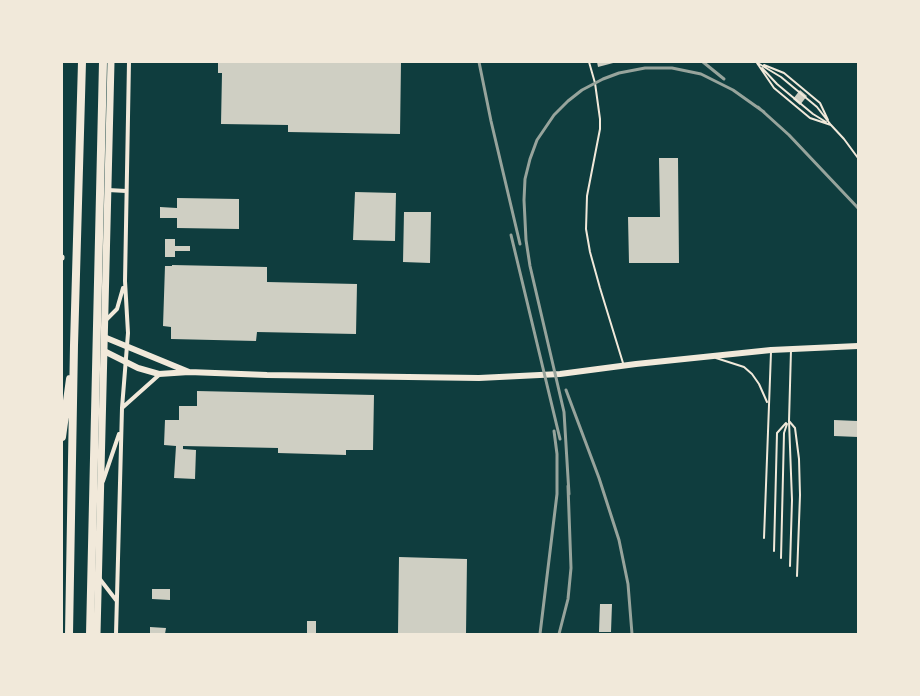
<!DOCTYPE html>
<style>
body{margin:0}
#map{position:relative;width:920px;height:696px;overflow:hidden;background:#0f3d3e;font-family:Mulish,sans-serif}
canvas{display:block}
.frame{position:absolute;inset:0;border:63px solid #f1e9da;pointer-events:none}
</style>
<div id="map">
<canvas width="920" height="696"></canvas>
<div class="frame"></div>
</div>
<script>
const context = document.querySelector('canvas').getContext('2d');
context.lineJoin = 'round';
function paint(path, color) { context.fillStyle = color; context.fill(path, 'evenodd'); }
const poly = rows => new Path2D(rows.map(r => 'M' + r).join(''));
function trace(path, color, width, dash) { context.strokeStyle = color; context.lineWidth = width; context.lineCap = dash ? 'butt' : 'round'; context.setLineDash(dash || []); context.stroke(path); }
const building = poly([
 [218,62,401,62,400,134,288,132,288,125,221,124,222,73,218,73],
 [597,62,617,62,598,67],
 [800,90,807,96,800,105,793,99],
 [659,158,678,158,679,263,629,263,628,217,660,217],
 [355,192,396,193,395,241,353,240],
 [177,198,239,199,239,229,177,228,177,218,160,218,160,207,177,208],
 [404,212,431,212,430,263,403,262],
 [165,239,175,239,175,246,190,246,190,251,175,251,175,257,165,257],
 [172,265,267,267,267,282,357,284,356,334,257,332,256,341,171,339,171,327,163,326,165,266,172,266],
 [197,391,374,395,373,450,346,450,346,455,278,453,278,448,183,446,183,449,196,450,195,479,174,478,176,446,164,445,165,420,179,420,179,406,197,406],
 [834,420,858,421,858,437,834,436],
 [399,557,467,559,466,634,398,634],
 [152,589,170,589,170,600,152,599],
 [600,604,612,604,611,632,599,632],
 [307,621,316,621,316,634,307,634],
 [150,627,166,628,165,634,150,634]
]);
const service = poly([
 [589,62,595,83,600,119,600,129,587,196,586,229,590,252,600,288,623,363],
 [756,62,781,77,817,107,831,125,844,139,858,158],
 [757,63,774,88,810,118,831,125],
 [764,65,784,73,820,103,828,120],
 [762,68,777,84,813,114,826,122],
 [716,358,744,367,752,374,759,384,767,402],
 [789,421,795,428,799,459,800,495,797,576],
 [764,538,771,352],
 [774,551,777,433,786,423],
 [781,558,784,433,787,424],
 [790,566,792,500,789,421,791,350]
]);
const minor = poly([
 [108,190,126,191],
 [106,320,117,309,123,288],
 [122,408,159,375],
 [103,481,119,434],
 [99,578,116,600],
 [116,634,122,408,128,333,125,281,129,62]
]);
const tertiary = poly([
 [62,258,62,257]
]);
const secondary = poly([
 [104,337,189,372],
 [104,351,138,368,159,374,189,372,267,375,479,378,560,374,636,364,771,350,858,346]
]);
const primary = poly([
 [97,634,111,62]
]);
const motorway = poly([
 [62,437,70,379],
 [69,634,74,345,82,62],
 [90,634,103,62]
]);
const rail = poly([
 [479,62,491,121,520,244],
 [703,62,724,79],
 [758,107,789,135,858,208],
 [511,235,560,439],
 [566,390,599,478,619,540,628,584,632,634],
 [569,494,564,412,530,266,526,240,524,200,525,179,530,159,537,140,554,115,568,101,582,90,603,79,619,73,645,68,672,68,701,74,733,90,764,112],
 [540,634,557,494,557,454,554,431],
 [559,634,568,599,571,568,568,486]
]);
paint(building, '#cfcfc3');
trace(service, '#f1e9da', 2);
trace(minor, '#f1e9da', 4);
trace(tertiary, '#f1e9da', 5);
trace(secondary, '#f1e9da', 6);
trace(primary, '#f1e9da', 7);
trace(motorway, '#f1e9da', 8);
trace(rail, '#97a49c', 3);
</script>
